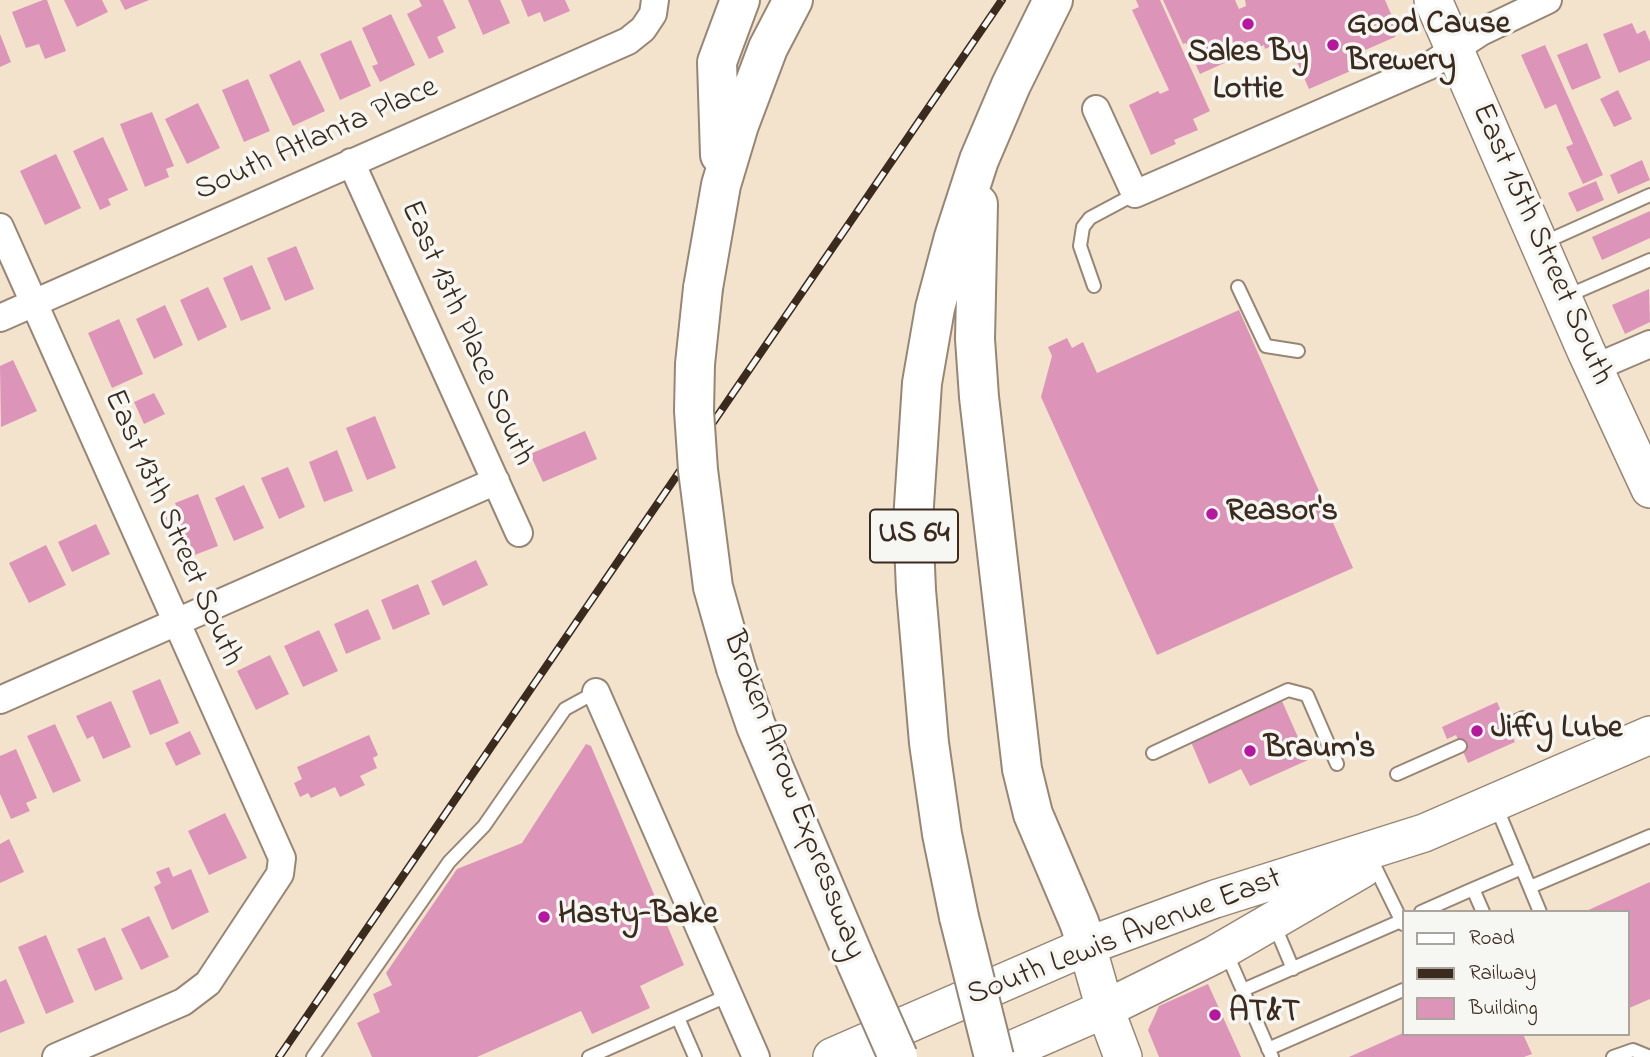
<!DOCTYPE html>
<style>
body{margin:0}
#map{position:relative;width:1650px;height:1057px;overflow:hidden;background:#f3e3cc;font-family:"Indie Flower",sans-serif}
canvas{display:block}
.legend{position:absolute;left:1402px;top:910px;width:228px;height:126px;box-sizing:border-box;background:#f6f6f2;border:2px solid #aba49d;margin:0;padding:9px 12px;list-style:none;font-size:21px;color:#3b2a1e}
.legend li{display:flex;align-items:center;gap:14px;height:35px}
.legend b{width:35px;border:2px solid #aba49d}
</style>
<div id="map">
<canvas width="1650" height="1057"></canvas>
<ul class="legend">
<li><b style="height:9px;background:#fff"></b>Road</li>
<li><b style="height:9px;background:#3b2a1e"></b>Railway</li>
<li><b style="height:19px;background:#dc95b9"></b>Building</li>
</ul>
</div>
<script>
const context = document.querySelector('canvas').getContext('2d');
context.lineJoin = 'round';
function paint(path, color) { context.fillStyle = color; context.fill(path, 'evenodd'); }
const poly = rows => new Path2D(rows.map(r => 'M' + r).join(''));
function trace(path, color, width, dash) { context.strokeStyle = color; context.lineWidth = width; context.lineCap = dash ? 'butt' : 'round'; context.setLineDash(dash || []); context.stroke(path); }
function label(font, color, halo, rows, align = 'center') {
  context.font = font + ' "Indie Flower",sans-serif'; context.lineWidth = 7; context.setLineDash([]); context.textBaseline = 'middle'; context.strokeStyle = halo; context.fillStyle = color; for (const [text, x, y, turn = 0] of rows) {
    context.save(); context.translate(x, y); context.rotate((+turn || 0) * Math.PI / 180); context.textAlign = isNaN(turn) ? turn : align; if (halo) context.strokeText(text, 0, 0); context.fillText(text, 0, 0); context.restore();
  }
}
const building = poly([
 [43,0,47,0,66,51,45,59,39,44,26,48,12,12],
 [64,0,102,0,108,12,77,27],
 [120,0,149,0,125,10],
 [419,0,443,0,456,28,437,37,444,52,429,59,407,14,422,6],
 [468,0,500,0,510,23,483,35],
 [521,0,565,0,570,11,544,22,540,12,528,17],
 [1136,0,1160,0,1210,111,1193,119,1198,130,1174,140,1176,144,1151,155,1129,105,1158,91,1160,94,1169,90,1132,10,1139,7],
 [1163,0,1235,0,1239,9,1246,6,1245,0,1385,0,1398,30,1395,37,1363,51,1369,63,1309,89,1287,39,1265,49,1264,45,1200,74,1186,43,1183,44],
 [391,14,415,65,380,82,372,66,378,64,362,28],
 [1632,23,1637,34,1645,30,1650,42,1650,60,1619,73,1603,34],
 [0,34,11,62,0,67],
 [351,40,371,86,340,100,320,54],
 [1587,43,1601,78,1572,90,1557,55],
 [1545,45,1603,175,1583,184,1566,147,1573,144,1556,104,1545,109,1521,55],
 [300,60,325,111,293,126,269,75],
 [248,79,270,131,244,142,222,90],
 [1618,90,1632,119,1614,127,1600,99],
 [198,103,220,148,187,164,165,119],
 [152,112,174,166,166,169,169,177,145,187,120,124],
 [103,137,128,190,108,199,111,205,100,210,73,151],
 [56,154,81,208,45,225,20,171],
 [1642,160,1650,180,1618,194,1610,175],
 [1596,181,1604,200,1577,212,1568,193],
 [1650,211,1650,238,1602,260,1592,237],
 [296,246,314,289,285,301,267,258],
 [252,265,271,309,241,321,223,278],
 [208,287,227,327,198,341,180,300],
 [1649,289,1650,322,1625,334,1612,305],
 [165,305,183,345,154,359,136,319],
 [1239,310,1353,568,1157,655,1041,397,1052,356,1048,347,1067,338,1072,348,1083,342,1097,373],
 [119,319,143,374,112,388,88,333],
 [13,360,37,411,1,427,0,366],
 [154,393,165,414,144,424,134,402],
 [375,416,396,468,367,480,346,428],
 [585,431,597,459,543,482,530,454],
 [337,450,353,491,324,502,309,462],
 [288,467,305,507,279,519,261,478],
 [244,485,264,528,234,541,215,498],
 [198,494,218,546,187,558,181,544,175,546,164,518,179,512,175,503],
 [96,524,110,554,72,572,58,542],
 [46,545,66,585,29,603,9,563],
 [476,560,488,585,443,606,431,581],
 [418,584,430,614,393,630,381,600],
 [368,609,381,639,346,654,334,624],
 [319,630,338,671,303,687,284,646],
 [270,655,289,694,256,710,237,671],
 [160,679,179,723,150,735,132,691],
 [111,701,131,747,103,759,93,736,87,739,76,716],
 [1282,701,1308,760,1250,786,1241,769,1209,784,1191,742],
 [1497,702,1515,742,1468,763,1456,735,1447,739,1442,727],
 [55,724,81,781,53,793,27,736],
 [190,731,201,754,176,766,165,743],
 [369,735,378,755,373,758,377,768,360,776,365,785,340,797,335,787,311,798,308,793,300,797,294,783,302,779,297,767],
 [586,744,591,746,684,965,640,986,650,1008,592,1034,581,1011,477,1057,372,1057,357,1023,380,1012,373,994,392,985,386,973,457,869,522,843],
 [16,749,37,798,26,803,30,811,11,819,0,794,0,756],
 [225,813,247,858,209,875,188,831],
 [9,839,24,872,0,883,0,844],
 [169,867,173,877,191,869,209,912,172,930,154,887,161,883,156,872],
 [1650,882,1650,999,1627,1009,1627,912,1584,912],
 [149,916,169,957,141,970,121,929],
 [46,935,74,1002,46,1014,18,947],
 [105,937,123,979,95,991,77,949],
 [6,979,25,1023,0,1033,0,982],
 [1208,984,1241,1057,1159,1057,1148,1030,1159,1006],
 [1403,1033,1523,1034,1532,1054,1524,1057,1349,1057]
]);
const lane = poly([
 [1543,243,1650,195],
 [1094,286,1080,246,1083,227,1090,218,1135,194],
 [1238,287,1266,346,1298,351],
 [1567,296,1650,260],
 [1508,725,1523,718],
 [1153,753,1288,690,1307,695,1337,764],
 [1397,774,1460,746],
 [1496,806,1540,912],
 [1373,863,1403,924],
 [1530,887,1650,836],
 [1473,889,1522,868],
 [1421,912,1473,889,1483,912],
 [1274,924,1293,969],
 [1226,952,1272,1057],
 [1243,990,1403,920],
 [678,1018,695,1057],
 [1268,1049,1403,990],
 [313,1057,449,862,484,826,565,709,596,692],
 [589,1057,729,995],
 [1613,1057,1633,1050,1650,1057]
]);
const street = poly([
 [1096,109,1135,194,1429,66,1481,32,1548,0],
 [351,162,519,533],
 [0,227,282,858,280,874,208,983,183,1002,56,1057],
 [0,318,628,41,643,29,653,14,655,0],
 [1594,368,1650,344],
 [596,692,756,1057],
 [0,700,496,481]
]);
const secondary = poly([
 [1433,0,1586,351,1650,489],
 [1087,946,1105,1009,1123,1057],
 [832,1057,1087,946,1215,899,1424,833,1650,735],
 [995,1057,1105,1009,1214,955,1362,869]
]);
const highway = poly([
 [720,155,717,62,740,0],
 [978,204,975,339,979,397,1022,769,1033,814,1079,922,1087,946],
 [703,288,721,185,739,125,768,48,793,0],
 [736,668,756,726,857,964],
 [959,917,942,834,929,743,916,590,913,521,922,383,935,308,954,237,979,160,1011,85,1053,0]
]);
const rail = poly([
 [279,1057,1002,0]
]);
const highwayBridge = poly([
 [703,288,695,364,694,411,698,470,713,587,736,668],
 [959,917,994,1057],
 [857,964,898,1057]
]);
const markers = [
 [1248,24,7,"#b5179e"],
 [1333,45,7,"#b5179e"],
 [1212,514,7,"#b5179e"],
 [1477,731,7,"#b5179e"],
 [1250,751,7,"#b5179e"],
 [544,917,7,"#b5179e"],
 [1215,1015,7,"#b5179e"]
];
const shields = [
 [914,536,88]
];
const shieldNames = [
 ["US 64",914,536]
];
const poiNames = [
 ["Good Cause",1347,27],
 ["Brewery",1347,64],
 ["Sales By",1248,55,"center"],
 ["Lottie",1248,92,"center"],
 ["Reasor's",1226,514],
 ["Jiffy Lube",1491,731],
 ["Braum's",1264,751],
 ["Hasty-Bake",558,917],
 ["AT&T",1229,1015]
];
const streetNames = [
 ["South Atlanta Place",317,141,-24],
 ["East 15th Street South",1540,245,66],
 ["East 13th Place South",465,334,66],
 ["East 13th Street South",171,529,66],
 ["Broken Arrow Expressway",792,796,69],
 ["South Lewis Avenue East",1125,939,-21]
];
paint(building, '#dc95b9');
trace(lane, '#978675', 16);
trace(street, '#978675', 30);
trace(secondary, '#978675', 40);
trace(highway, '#978675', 42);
trace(lane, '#fff', 12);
trace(street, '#fff', 26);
trace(secondary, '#fff', 37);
trace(highway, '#fff', 38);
trace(rail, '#3b2a1e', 8);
trace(rail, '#f6f6f2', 5, [16]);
trace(highwayBridge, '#978675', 42, []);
trace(highwayBridge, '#fff', 38);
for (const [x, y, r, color] of markers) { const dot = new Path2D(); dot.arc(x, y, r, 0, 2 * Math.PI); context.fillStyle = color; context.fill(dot); trace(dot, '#f6f6f2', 2.5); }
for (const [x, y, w] of shields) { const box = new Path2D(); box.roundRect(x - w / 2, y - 26.5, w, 53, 5); context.fillStyle = '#f6f6f2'; context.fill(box); trace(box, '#3b2a1e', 2); }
label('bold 30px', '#3b2a1e', null, shieldNames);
label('bold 32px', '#3b2a1e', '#f6f6f2', poiNames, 'left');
label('32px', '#3b2a1e', '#f6f6f2', streetNames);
</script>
